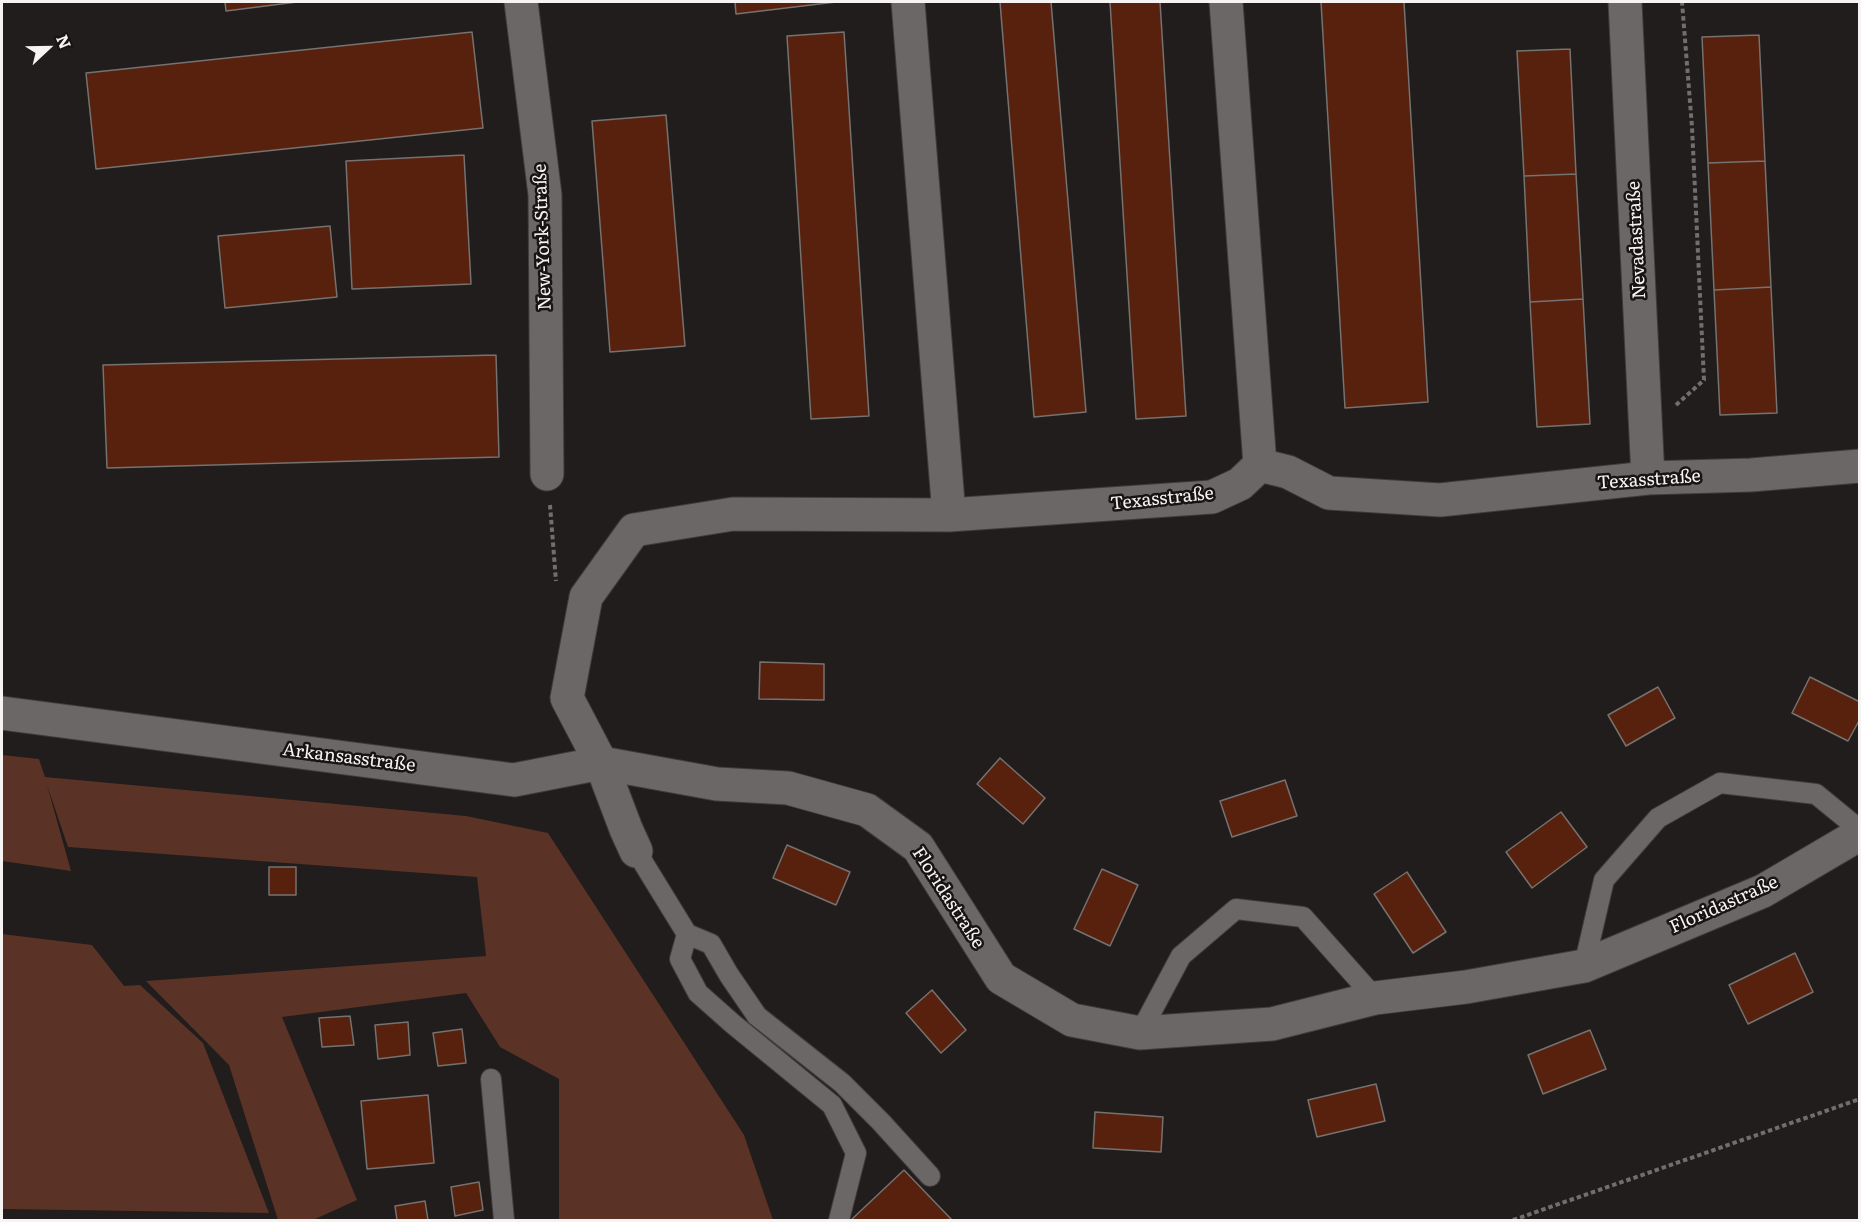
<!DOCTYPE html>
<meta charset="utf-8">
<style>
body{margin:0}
#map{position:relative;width:1861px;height:1222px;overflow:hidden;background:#201d1c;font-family:Literata,serif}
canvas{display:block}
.frame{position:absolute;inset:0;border:3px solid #f6f3f3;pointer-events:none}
.north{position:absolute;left:18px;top:18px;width:60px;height:60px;-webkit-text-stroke:4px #171413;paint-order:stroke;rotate:68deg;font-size:16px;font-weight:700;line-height:24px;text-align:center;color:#f6f3f3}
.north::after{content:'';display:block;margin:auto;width:21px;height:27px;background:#f6f3f3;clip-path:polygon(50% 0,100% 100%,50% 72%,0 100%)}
</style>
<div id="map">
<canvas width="1861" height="1222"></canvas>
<div class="frame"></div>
<div class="north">N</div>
</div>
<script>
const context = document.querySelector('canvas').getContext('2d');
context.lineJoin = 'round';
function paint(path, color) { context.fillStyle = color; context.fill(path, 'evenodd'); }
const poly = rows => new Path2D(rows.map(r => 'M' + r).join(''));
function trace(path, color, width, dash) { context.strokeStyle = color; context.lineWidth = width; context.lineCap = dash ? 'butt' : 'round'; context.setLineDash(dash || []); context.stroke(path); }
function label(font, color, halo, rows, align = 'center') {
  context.font = font + ' Literata,serif'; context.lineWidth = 5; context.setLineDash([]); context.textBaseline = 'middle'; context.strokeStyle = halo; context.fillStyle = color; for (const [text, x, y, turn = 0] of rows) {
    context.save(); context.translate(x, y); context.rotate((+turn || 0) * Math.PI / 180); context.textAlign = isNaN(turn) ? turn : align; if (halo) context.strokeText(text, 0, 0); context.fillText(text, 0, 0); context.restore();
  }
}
const green = poly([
 [2,755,39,759,45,777,466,816,548,833,744,1135,773,1220,559,1220,559,1079,500,1047,466,993,282,1017,357,1200,313,1220,278,1220,229,1065,146,981,486,956,477,877,68,847,47,785,71,871,2,861],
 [2,934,92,945,124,986,140,985,203,1043,269,1213,2,1209]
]);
const building = poly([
 [225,2,297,2,226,11,225,2],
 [735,2,836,2,736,14,735,2],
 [1000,2,1051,2,1086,412,1034,417,1000,2],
 [1110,2,1160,2,1186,416,1136,419,1110,2],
 [1321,2,1404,2,1428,402,1345,408,1321,2],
 [472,32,483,128,96,169,86,73,472,32],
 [844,32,869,416,811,419,787,36,844,32],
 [1759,35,1765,161,1708,163,1702,37,1759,35],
 [1570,49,1576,174,1524,176,1517,51,1570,49],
 [666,115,685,346,610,352,592,121,666,115],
 [464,155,471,284,352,289,346,161,464,155],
 [1765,161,1771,287,1714,290,1708,163,1765,161],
 [1576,174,1583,299,1530,302,1524,176,1576,174],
 [330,226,337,297,225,308,218,236,330,226],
 [1771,287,1777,413,1720,415,1714,290,1771,287],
 [1583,299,1590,424,1537,427,1530,302,1583,299],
 [496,355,499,457,107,468,103,365,496,355],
 [760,662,824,664,824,700,759,699,760,662],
 [1810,677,1860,702,1860,719,1848,741,1792,713,1810,677],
 [1658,687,1675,718,1626,746,1608,715,1658,687],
 [1000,758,1045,798,1023,824,977,784,1000,758],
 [1285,780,1297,816,1232,837,1220,801,1285,780],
 [1561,812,1587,847,1532,888,1506,852,1561,812],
 [787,845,850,872,836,905,773,878,787,845],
 [269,867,296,867,296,895,269,895,269,867],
 [1102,869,1138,885,1110,946,1074,929,1102,869],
 [1407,872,1446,932,1413,953,1374,894,1407,872],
 [1795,953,1813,992,1748,1024,1729,985,1795,953],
 [932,990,966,1030,941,1053,906,1013,932,990],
 [350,1016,354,1045,322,1047,319,1018,350,1016],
 [408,1022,410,1055,378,1059,375,1025,408,1022],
 [462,1029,466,1063,438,1066,433,1033,462,1029],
 [1590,1030,1606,1069,1543,1094,1528,1055,1590,1030],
 [1376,1084,1385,1121,1317,1137,1308,1100,1376,1084],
 [428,1095,434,1163,367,1169,361,1101,428,1095],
 [1095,1112,1163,1117,1161,1152,1093,1148,1095,1112],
 [904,1170,952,1220,851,1220,904,1170],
 [479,1182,483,1210,455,1216,451,1187,479,1182],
 [425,1201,428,1220,397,1220,395,1206,425,1201]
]);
const path = poly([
 [1676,405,1704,380,1692,127,1682,2],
 [550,505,556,581],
 [1513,1220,1860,1099]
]);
const lane = poly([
 [636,851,687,934,711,944,729,975,757,1016,842,1083,881,1122,930,1176],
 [687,934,680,959,698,993,733,1024,832,1105,856,1153,839,1220],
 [1584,966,1604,880,1658,818,1720,783,1816,794,1860,830],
 [1140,1033,1181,956,1236,909,1303,917,1375,998],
 [491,1079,504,1220]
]);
const street = poly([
 [521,2,545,195,547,474],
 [908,2,949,515],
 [1226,2,1260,465],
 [1625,2,1648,478],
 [1260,465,1288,472,1329,493,1440,500,1648,478,1751,475,1860,466],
 [2,713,514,780,601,763,717,784,788,788,867,810,918,847,1001,978,1072,1020,1140,1033,1272,1024,1375,998,1466,987,1584,966,1763,891,1860,834],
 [636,851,626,829,601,763,567,698,586,597,634,530,733,514,949,515,1212,497,1240,484,1260,465]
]);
const streetNames = [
 ["New-York-Straße",543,237,-92],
 ["Nevadastraße",1637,240,-93],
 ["Texasstraße",1649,480,-4],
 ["Texasstraße",1162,499,-6],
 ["Arkansasstraße",349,758,7],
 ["Floridastraße",948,898,57],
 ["Floridastraße",1724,905,-24]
];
paint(green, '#5a3226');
paint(building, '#57210e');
trace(building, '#757270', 1.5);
trace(lane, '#3e3b3b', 22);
trace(street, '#3e3b3b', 35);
trace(path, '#716e6d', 4, [4.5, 3]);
trace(lane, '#6b6766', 20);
trace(street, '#6b6766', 33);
label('18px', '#f6f3f3', '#171413', streetNames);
</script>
